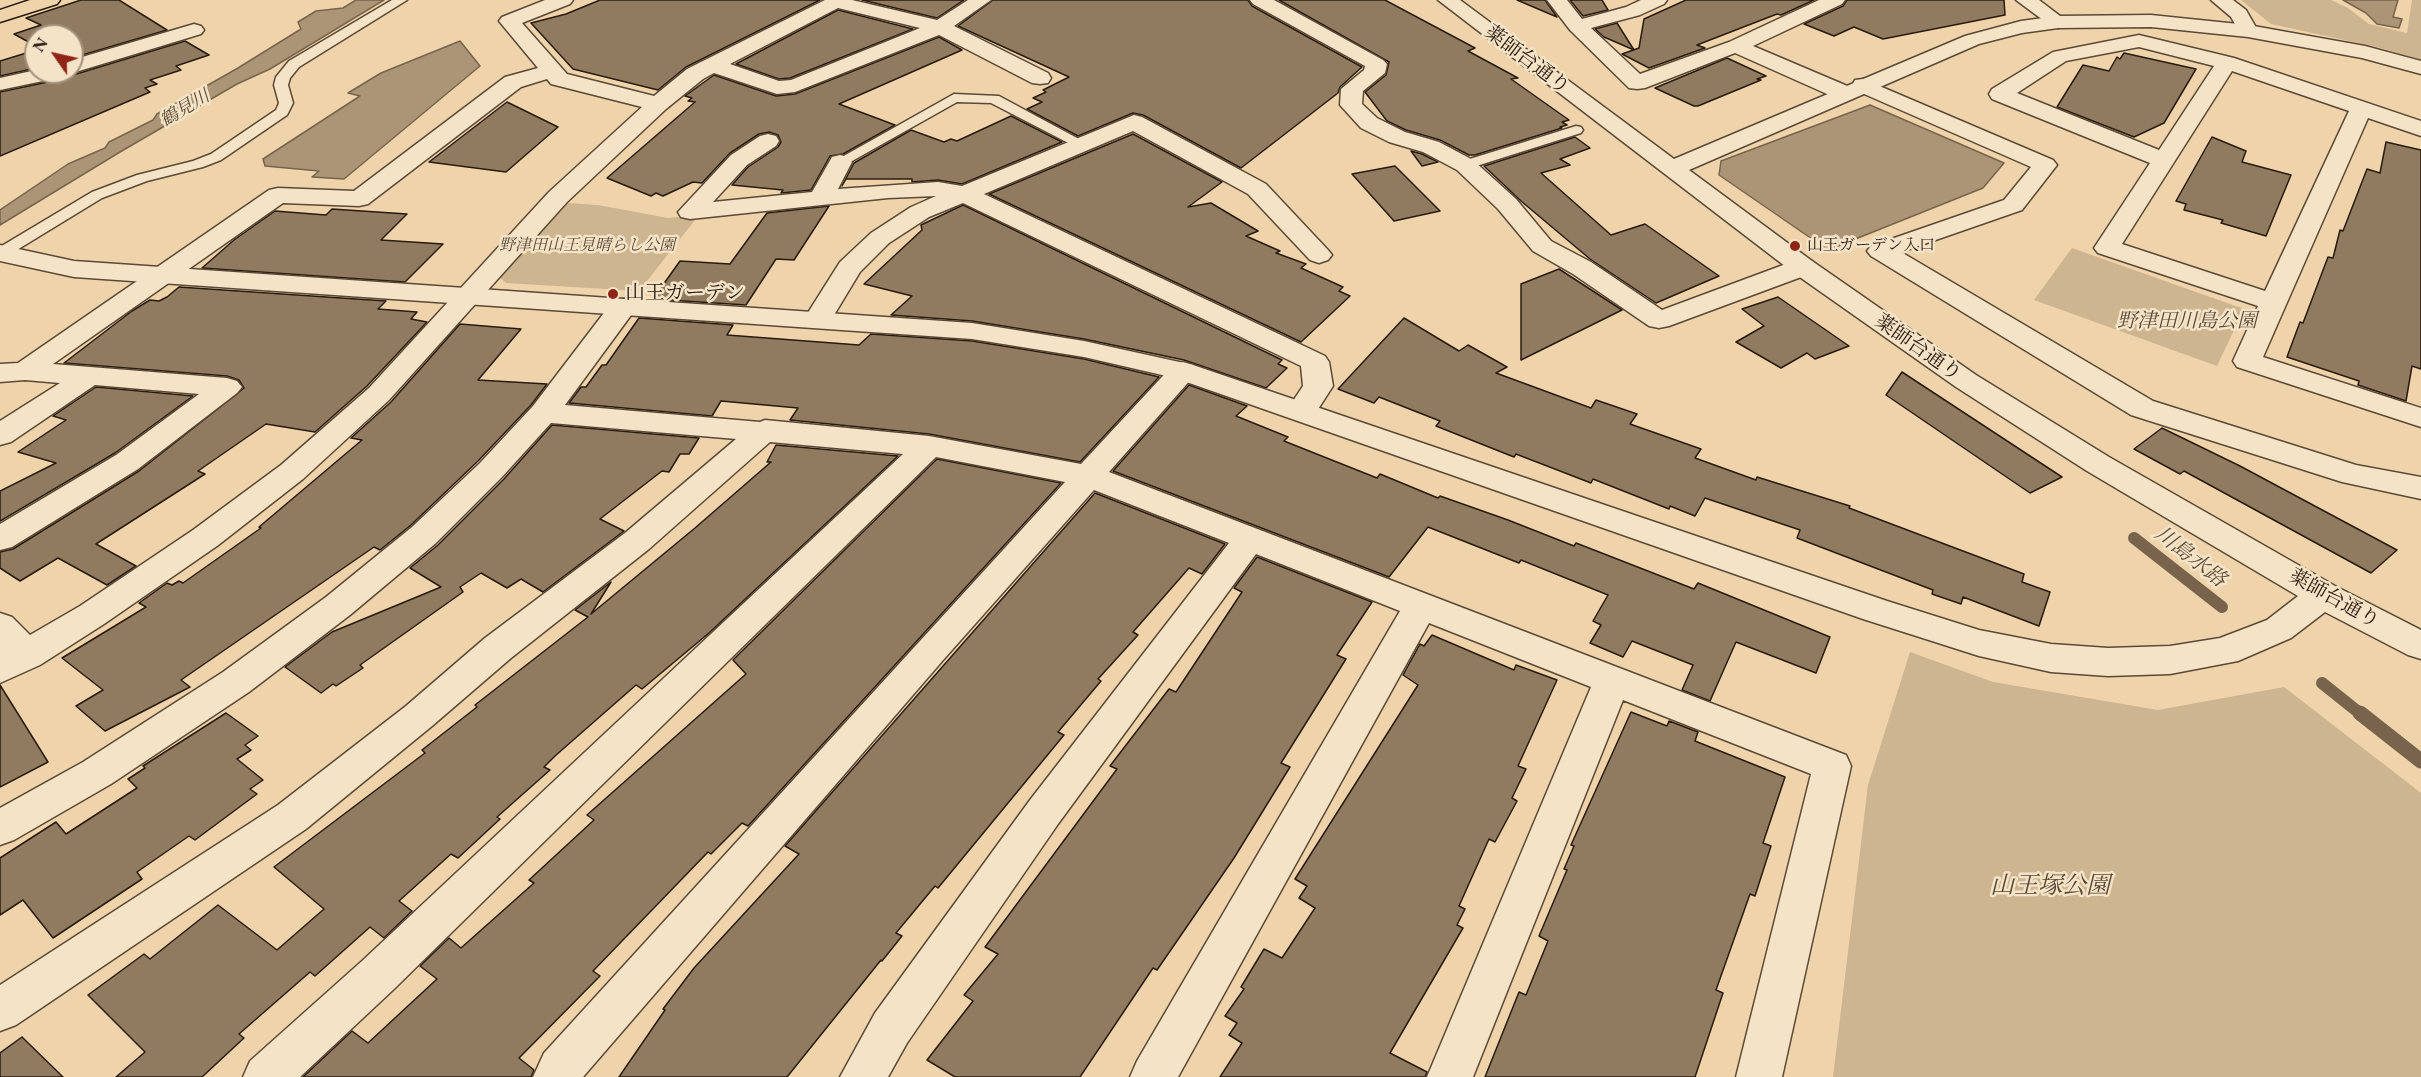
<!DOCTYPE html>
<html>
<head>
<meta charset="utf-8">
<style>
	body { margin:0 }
	#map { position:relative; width:2421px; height:1077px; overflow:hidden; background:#efd4ab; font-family:"EB Garamond",serif }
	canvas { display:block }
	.north { position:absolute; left:24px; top:24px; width:60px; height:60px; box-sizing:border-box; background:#f5e3c8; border:2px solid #a3937e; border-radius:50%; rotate:304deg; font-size:16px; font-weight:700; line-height:24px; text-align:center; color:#291b0f }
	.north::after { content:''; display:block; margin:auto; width:21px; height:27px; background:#8f2418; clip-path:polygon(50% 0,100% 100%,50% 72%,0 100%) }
</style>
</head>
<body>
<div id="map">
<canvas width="2421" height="1077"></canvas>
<div class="north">N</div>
</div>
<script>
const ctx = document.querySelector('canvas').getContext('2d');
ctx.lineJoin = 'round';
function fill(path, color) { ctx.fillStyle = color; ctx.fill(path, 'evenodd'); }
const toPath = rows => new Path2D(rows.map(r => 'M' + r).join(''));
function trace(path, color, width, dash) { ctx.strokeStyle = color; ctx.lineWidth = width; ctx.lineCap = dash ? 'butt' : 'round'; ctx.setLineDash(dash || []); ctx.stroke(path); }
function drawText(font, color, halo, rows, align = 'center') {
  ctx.font = font + ' "EB Garamond","Noto Serif JP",serif'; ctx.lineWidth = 5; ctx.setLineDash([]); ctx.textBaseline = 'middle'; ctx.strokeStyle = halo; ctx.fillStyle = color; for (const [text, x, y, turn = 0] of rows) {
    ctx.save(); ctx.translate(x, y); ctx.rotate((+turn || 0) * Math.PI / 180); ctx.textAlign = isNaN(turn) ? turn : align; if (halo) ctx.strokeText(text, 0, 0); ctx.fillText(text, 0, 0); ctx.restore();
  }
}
fill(toPath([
	[2241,0,2331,0,2348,8,2369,24,2407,33,2412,0,2421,0,2421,60,2381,48,2271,24],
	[568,203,598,205,668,218,699,215,639,291,506,283,499,277],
	[2072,248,2244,309,2217,366,2034,300],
	[1910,652,1993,682,2158,710,2284,687,2421,793,2421,1077,1833,1077,1868,785]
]), '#cdb590');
const water = toPath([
	[356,0,384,0,270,69,237,84,120,152,0,225,0,210,68,164,105,148,109,142,153,120,157,114,238,68,301,29,298,22,316,11,343,8,356,0],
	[2343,0,2398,0,2393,17,2402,19,2399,28,2377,24,2366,13,2343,0],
	[460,41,480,66,344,179,312,177,319,171,265,166,263,159,360,96,348,93,381,73,460,41],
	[1870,105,2004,163,1983,188,1828,250,1719,175,1721,161,1870,105]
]);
fill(water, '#ac9576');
trace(water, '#78644d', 1.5);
trace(toPath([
	[2134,538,2222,607],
	[2322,683,2362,715]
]), '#78644d', 12);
trace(toPath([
	[2360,713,2421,761]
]), '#78644d', 15);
const building = toPath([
	[81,0,119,0,167,30,72,58,72,36,36,36,36,46,14,34,41,25,26,18,81,0],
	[600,0,820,0,686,67,658,90,573,69,531,23,566,14,600,0],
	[862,0,964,0,937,18,862,0],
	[993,0,1248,0,1252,6,1362,67,1340,87,1338,93,1241,168,1143,115,1133,113,1078,136,1027,109,1042,102,1033,98,1046,92,1043,90,1069,77,958,26,993,0],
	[1279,0,1385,0,1475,48,1468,51,1518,78,1511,79,1569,120,1562,122,1567,125,1560,127,1562,128,1475,155,1469,155,1440,140,1406,130,1387,121,1365,92,1386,75,1389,62,1279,0],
	[1517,0,1545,0,1557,17,1517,0],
	[1570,0,1602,0,1608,10,1583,16,1570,0],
	[1686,0,1814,0,1781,15,1777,14,1697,45,1705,48,1649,68,1622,54,1639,48,1644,19,1686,0],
	[1847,0,2004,0,2005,15,1883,39,1854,27,1834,36,1804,24,1843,6,1847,0],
	[838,10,913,29,790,78,779,79,736,64,838,10],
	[1617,23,1634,50,1604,37,1595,29,1617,23],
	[939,37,962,50,839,104,895,125,843,154,830,156,811,190,781,193,783,190,732,185,748,167,778,147,781,142,778,135,769,132,759,134,730,153,702,183,693,182,663,196,656,193,651,196,607,178,695,102,688,101,692,98,685,96,714,75,776,96,795,94,939,37],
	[185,41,209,55,176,66,181,70,150,80,157,84,145,88,150,92,0,156,0,92,62,79,66,74,73,75,185,41],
	[36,50,36,68,0,76,0,61,36,50],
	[2124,53,2196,69,2164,123,2134,137,2057,107,2083,65,2109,71,2117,57,2120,59,2124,53],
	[1727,58,1766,76,1757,79,1761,80,1698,106,1694,106,1655,88,1727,58],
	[507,102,558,127,506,172,429,162,507,102],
	[1011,116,1062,142,962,184,938,180,912,182,912,179,846,179,842,186,854,163,911,130,944,142,951,139,957,141,1011,116],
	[1133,134,1222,182,1188,207,1211,203,1258,231,1246,236,1280,251,1276,253,1306,264,1301,268,1343,287,1339,291,1350,296,1301,342,989,194,1133,134],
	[1575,137,1590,148,1560,159,1570,165,1541,173,1611,235,1645,224,1719,276,1656,303,1590,259,1521,201,1484,166,1575,137],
	[2212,137,2246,151,2242,162,2291,175,2266,236,2221,223,2223,220,2184,210,2186,204,2176,201,2212,137],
	[2386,142,2421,150,2421,369,2412,366,2406,401,2358,385,2359,381,2287,357,2300,322,2303,323,2328,257,2333,258,2340,230,2343,231,2367,169,2380,173,2386,142],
	[1411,151,1422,154,1438,162,1422,166,1411,151],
	[1395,166,1440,211,1394,221,1352,174,1395,166],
	[963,205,1282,360,1278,364,1287,368,1266,388,1184,360,1084,339,972,321,891,315,912,296,864,284,922,230,921,225,963,205],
	[829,206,794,260,776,259,746,305,653,299,680,261,730,264,767,213,829,206],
	[332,209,407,214,381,240,443,244,405,282,202,268,234,240,275,211,326,215,332,209],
	[1559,269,1622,310,1521,360,1521,284,1559,269],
	[179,287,386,301,378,309,417,312,411,319,427,322,367,386,315,432,266,424,198,471,205,474,96,544,136,566,107,585,58,558,20,581,0,568,0,552,13,549,139,471,244,388,239,380,227,376,64,363,132,311,150,300,159,301,167,297,179,287],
	[1778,297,1849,346,1815,359,1807,353,1781,368,1736,342,1764,326,1742,309,1778,297],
	[639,318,733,325,727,335,859,345,871,334,972,341,1084,359,1159,377,1080,462,929,434,790,420,798,408,721,401,712,416,569,403,581,387,586,387,602,365,606,365,639,318],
	[1404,318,1459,351,1468,345,1507,367,1496,373,1591,408,1596,400,1637,414,1630,424,1701,449,1695,458,1756,480,1757,477,1850,506,1849,508,2024,574,2022,582,2050,592,2039,626,1963,597,1961,604,1932,594,1933,590,1797,538,1800,530,1705,498,1695,516,1670,506,1669,509,1593,479,1591,483,1516,454,1514,457,1436,426,1440,421,1379,397,1374,403,1338,389,1404,318],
	[460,324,521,329,478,380,547,384,531,405,478,461,411,525,380,550,374,547,181,680,190,687,105,731,76,706,103,690,62,658,146,607,139,603,167,583,172,585,179,581,183,583,261,528,259,527,362,440,351,438,391,402,460,324],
	[1902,372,2062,477,2030,493,1886,395,1902,372],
	[1189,385,1247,406,1236,416,1288,437,1284,441,1377,478,1380,474,1438,498,1440,496,1508,520,1574,546,1576,543,1694,589,1698,583,1830,637,1816,673,1736,642,1710,701,1682,690,1693,665,1632,641,1623,657,1590,643,1601,625,1593,621,1608,595,1521,560,1519,563,1428,527,1389,577,1113,471,1189,385],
	[96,387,193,396,115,453,0,521,0,491,56,463,18,452,66,420,53,416,96,387],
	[552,425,699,438,689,454,680,454,669,472,662,471,600,519,624,531,543,592,521,579,507,588,481,573,460,587,463,592,360,665,363,668,336,686,333,684,321,693,285,667,332,632,441,587,410,568,438,545,504,479,552,425],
	[2162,428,2240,466,2397,550,2371,573,2184,471,2180,474,2134,449,2162,428],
	[776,445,898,456,709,633,642,689,636,685,555,756,544,767,550,770,497,817,500,819,458,858,451,854,399,901,412,911,384,938,370,927,315,976,310,972,239,1034,244,1038,202,1077,116,1077,145,1052,88,995,144,954,150,959,218,905,277,950,324,909,274,867,425,753,422,750,477,707,475,705,588,617,575,610,611,582,591,614,695,528,771,462,767,462,776,445],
	[937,459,1061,483,748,826,742,823,711,854,708,852,593,971,600,976,519,1058,534,1070,531,1077,303,1077,352,1031,368,1043,437,979,420,966,449,938,461,948,534,883,529,880,594,820,587,815,746,674,733,660,937,459],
	[1095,493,1225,544,1202,574,1189,568,1133,632,1138,635,1098,679,1101,681,1058,732,1064,735,938,888,935,886,896,933,902,936,882,961,881,960,787,1077,619,1077,665,1010,663,1009,694,968,799,854,785,846,1095,493],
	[1257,557,1372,602,1337,655,1346,659,1281,763,1290,767,1234,858,1157,970,1153,968,1080,1077,955,1077,927,1060,973,1001,964,995,998,954,985,947,1117,769,1110,766,1169,689,1176,692,1242,592,1234,588,1257,557],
	[1432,635,1514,670,1516,665,1557,680,1518,766,1526,769,1512,798,1517,801,1495,842,1489,839,1459,906,1465,909,1457,925,1463,928,1390,1053,1427,1072,1425,1077,1220,1077,1242,1043,1229,1035,1237,1023,1225,1016,1244,989,1241,987,1264,949,1282,958,1315,908,1299,898,1307,886,1295,879,1418,685,1403,675,1420,644,1424,646,1432,635],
	[0,685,48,762,0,787,0,685],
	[1631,712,1667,726,1669,721,1698,732,1695,741,1785,777,1763,843,1771,846,1755,896,1750,894,1716,990,1723,993,1695,1077,1485,1077,1519,992,1526,995,1548,941,1539,936,1567,870,1564,869,1574,846,1571,845,1631,712],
	[226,713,258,736,245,745,251,750,237,759,263,780,250,789,257,794,195,840,189,836,137,872,142,879,53,938,23,900,0,915,0,858,56,822,66,834,137,788,128,779,145,768,143,766,226,713],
	[22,1037,63,1077,0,1077,0,1053,22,1037]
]);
fill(building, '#907b60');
trace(building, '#291b0f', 1.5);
const service = toPath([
	[392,0,407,0,299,67,290,78,288,85,293,103,287,115,221,160,203,167,147,181,102,198,7,256,0,258,0,247,92,192,137,175,193,161,211,154,276,110,279,103,274,85,276,77,289,61,392,0],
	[954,94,999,96,1090,145,1083,149,1078,148,991,103,957,102,845,165,835,165,833,162,954,94],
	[1576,126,1581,127,1583,130,1581,133,1470,168,1465,169,1458,165,1460,162,1576,126]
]);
const minor = toPath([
	[545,0,573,0,570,4,522,23,567,74,654,96,687,69,825,0,852,0,937,20,968,0,991,0,954,26,1048,73,1051,78,1048,83,1040,84,1032,83,939,35,795,92,777,94,714,73,703,79,666,109,567,202,389,400,303,479,217,546,104,624,40,665,0,683,0,613,12,617,30,635,80,606,193,530,281,465,369,388,549,192,642,107,551,84,547,79,521,87,368,204,359,206,283,203,53,364,227,378,237,381,242,387,237,393,138,469,12,547,0,550,0,524,116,455,199,394,95,385,11,442,0,445,0,421,60,383,25,380,0,382,0,364,18,363,269,190,278,188,354,191,505,77,538,68,499,21,502,17,545,0],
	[838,8,920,28,791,80,779,81,730,64,838,8],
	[1250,0,1274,0,1383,60,1387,64,1385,73,1363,91,1362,104,1377,118,1405,132,1439,142,1473,160,1516,199,1551,241,1591,262,1662,310,1794,261,1803,259,1812,261,1816,267,1812,273,1669,326,1659,328,1649,326,1573,274,1533,251,1498,209,1457,170,1423,152,1389,142,1361,128,1340,105,1341,89,1364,70,1365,66,1253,4,1250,0],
	[1547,0,1567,0,1582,19,1626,7,1641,0,1667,0,1664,4,1640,15,1591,28,1640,74,1729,42,1819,0,1845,0,1842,4,1753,46,1852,88,1855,93,1852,98,1844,100,1836,98,1735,53,1645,88,1637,89,1629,88,1570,30,1547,0],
	[2016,0,2039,0,2068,22,2065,26,2058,28,2051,26,2016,0],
	[2211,0,2233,0,2246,10,2258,31,2255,35,2241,35,2231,17,2211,0],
	[194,24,201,26,204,30,201,34,79,71,72,73,67,72,72,72,72,60,194,24],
	[2139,35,2234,58,2421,121,2421,136,2368,118,2263,357,2421,408,2421,427,2237,367,2233,361,2258,306,2098,253,2094,248,2150,163,1992,99,1989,94,1992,89,2053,52,2139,35],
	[2139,47,2214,66,2159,150,2017,93,2066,61,2139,47],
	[2232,71,2349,111,2265,291,2122,244,2232,71],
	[36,70,36,72,65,72,62,77,0,90,0,78,36,70],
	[1863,79,2053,160,2057,165,2022,210,1901,252,2153,401,2356,465,2421,477,2421,499,2342,482,2131,415,1871,256,1867,251,1871,246,2004,200,2031,167,1855,90,1852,85,1855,80,1863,79],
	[1134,115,1142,117,1266,184,1328,250,1332,255,1328,260,1319,263,1310,260,1248,194,1133,131,984,194,1325,356,1329,362,1333,386,1313,417,1302,419,1291,417,1287,410,1303,386,1301,366,963,203,929,217,889,243,860,272,828,325,818,327,808,325,804,319,840,262,871,233,911,207,936,196,888,198,690,219,681,217,678,212,731,155,760,136,768,134,776,136,779,141,776,146,747,165,713,202,812,192,832,157,840,155,848,157,852,162,838,189,938,182,962,186,1134,115],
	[623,299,633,301,637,307,565,405,760,422,765,420,929,436,1081,464,1173,365,1183,362,1193,365,1197,371,1193,377,1109,472,1846,755,1851,766,1782,1077,1736,1077,1811,774,1623,700,1473,1077,1427,1077,1591,687,1429,623,1178,1077,1130,1077,1137,1061,1400,611,1256,554,1058,824,907,1043,888,1077,840,1077,875,1013,1030,800,1229,543,1094,490,944,659,583,1077,533,1077,544,1053,1065,482,936,457,394,989,300,1077,243,1077,250,1061,362,961,903,454,770,442,649,549,511,658,432,726,306,829,16,1025,0,1031,0,985,278,805,406,706,485,638,625,533,736,439,551,423,502,477,436,543,350,615,249,692,111,784,14,840,0,845,0,808,83,762,223,672,326,597,412,527,480,463,533,406,613,301,623,299]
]);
const tertiary = toPath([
	[1438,0,1460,0,1674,159,1965,36,2021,21,2058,16,2151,15,2248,25,2365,46,2421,61,2421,74,2362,58,2248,37,2151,27,2058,28,2022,33,1979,44,1689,170,1812,261,1976,375,2109,457,2335,586,2421,630,2421,659,2408,655,2325,612,2291,638,2238,661,2170,674,2108,676,2051,672,1979,656,1863,619,1175,378,1084,357,972,339,74,277,0,261,0,245,74,261,972,323,1084,341,1193,365,1887,601,1979,630,2051,644,2108,648,2170,646,2220,638,2267,620,2298,596,2087,471,1956,387,1794,273,1438,0]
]);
const primary = toPath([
	[30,0,60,0,57,4,0,22,0,10,30,0]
]);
trace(service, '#5a4936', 3);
trace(minor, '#5a4936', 3);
trace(tertiary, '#5a4936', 3);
trace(primary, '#291b0f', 3);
fill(service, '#f5e3c8');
fill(minor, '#f5e3c8');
fill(tertiary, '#f5e3c8');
fill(primary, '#efd4ab');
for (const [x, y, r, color] of [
	[1795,246,6,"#8f2418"],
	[613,294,6,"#8f2418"]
]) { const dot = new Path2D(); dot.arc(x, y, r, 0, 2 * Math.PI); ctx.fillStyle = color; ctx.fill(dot); trace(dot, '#f5e3c8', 2); }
drawText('italic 16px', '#5a4936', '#f5e3c8', [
	["野津田山王見晴らし公園",587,246]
]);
drawText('16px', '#291b0f', '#f5e3c8', [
	["山王ガーデン入口",1807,246]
], 'left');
drawText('italic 18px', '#5d4c38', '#f5e3c8', [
	["鶴見川",185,109,-31]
]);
drawText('20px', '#291b0f', '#f5e3c8', [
	["薬師台通り",1527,60,37],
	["薬師台通り",1918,348,35],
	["薬師台通り",2334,599,29]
]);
drawText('20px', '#291b0f', '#f5e3c8', [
	["山王ガーデン",625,294]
], 'left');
drawText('italic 20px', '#5a4936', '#f5e3c8', [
	["野津田川島公園",2187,322]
]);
drawText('italic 21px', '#5d4c38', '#f5e3c8', [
	["川島水路",2190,557,38]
]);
drawText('italic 24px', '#5a4936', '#f5e3c8', [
	["山王塚公園",2050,886]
]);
</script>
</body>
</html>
